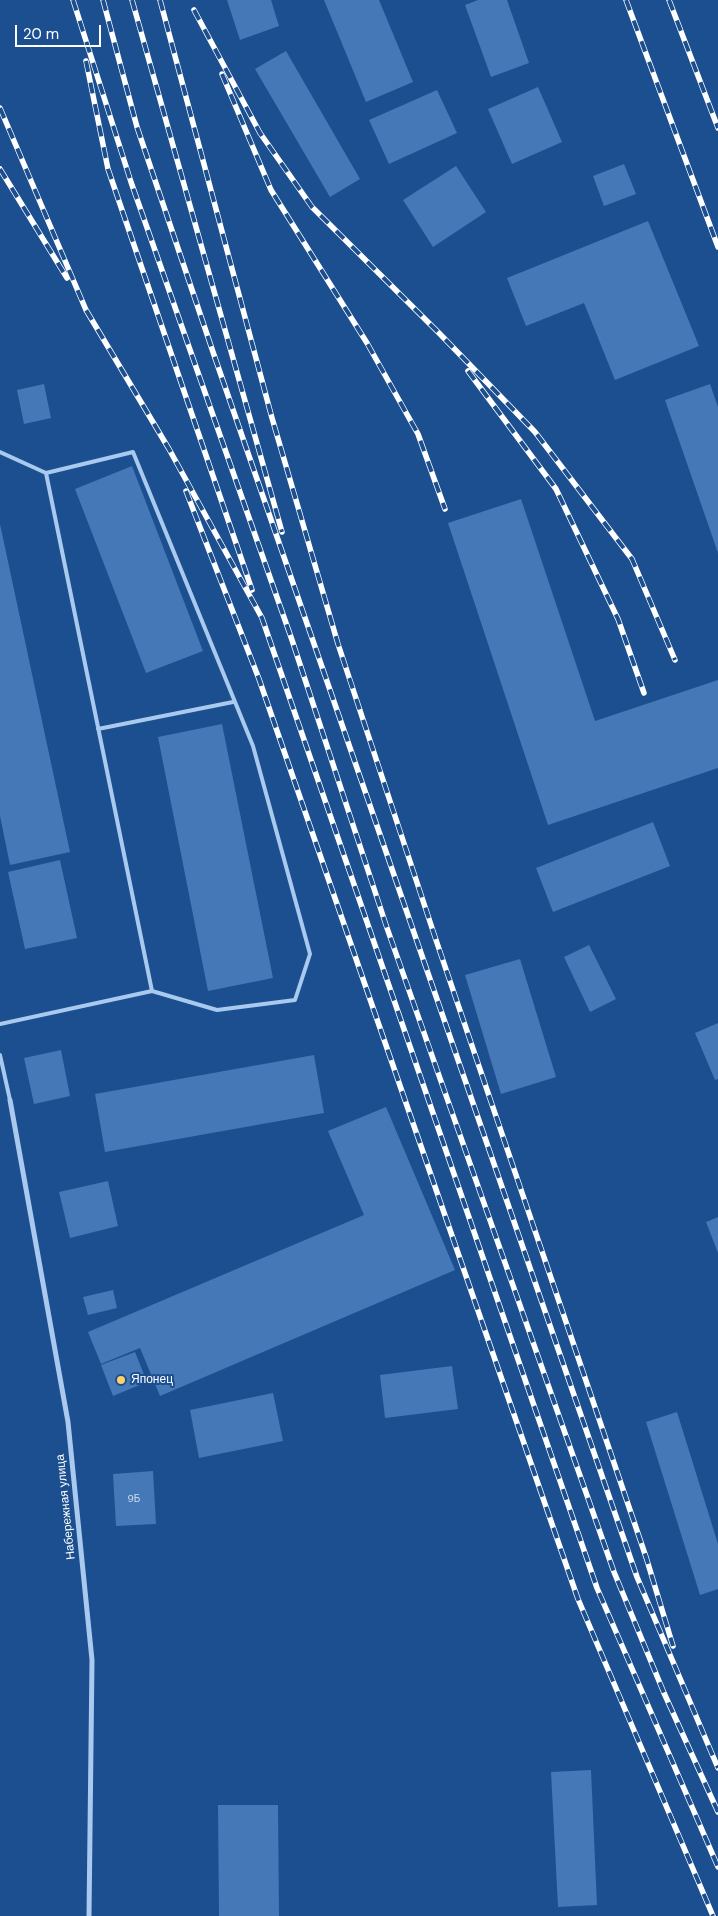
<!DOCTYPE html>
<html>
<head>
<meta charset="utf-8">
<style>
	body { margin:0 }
	#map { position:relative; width:718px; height:1916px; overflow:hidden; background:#1b4f8f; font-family:"DM Sans",sans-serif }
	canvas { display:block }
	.scale { position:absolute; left:15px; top:25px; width:86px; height:22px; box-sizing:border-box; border:2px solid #fff; border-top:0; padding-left:6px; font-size:15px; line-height:18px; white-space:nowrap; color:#fff; -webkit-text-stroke:4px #1b4f8f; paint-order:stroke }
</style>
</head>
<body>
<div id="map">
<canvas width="718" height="1916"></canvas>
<div class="scale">20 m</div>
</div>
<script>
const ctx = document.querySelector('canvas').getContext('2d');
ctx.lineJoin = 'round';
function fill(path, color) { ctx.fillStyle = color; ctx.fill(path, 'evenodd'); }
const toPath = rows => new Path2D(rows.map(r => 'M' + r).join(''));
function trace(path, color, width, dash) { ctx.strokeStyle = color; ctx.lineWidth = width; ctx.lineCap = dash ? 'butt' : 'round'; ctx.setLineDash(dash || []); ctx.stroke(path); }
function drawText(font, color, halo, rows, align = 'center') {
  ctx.font = font + ' "DM Sans",sans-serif'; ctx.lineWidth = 4; ctx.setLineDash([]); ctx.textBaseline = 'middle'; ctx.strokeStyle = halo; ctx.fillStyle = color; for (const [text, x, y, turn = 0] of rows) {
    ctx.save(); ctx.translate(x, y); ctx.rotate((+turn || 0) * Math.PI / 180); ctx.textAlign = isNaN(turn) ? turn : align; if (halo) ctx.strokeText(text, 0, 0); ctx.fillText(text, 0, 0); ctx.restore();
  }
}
fill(toPath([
	[227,0,271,0,279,26,240,40],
	[324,0,379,0,413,82,366,102],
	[478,0,507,0,529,63,491,77,465,5],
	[286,51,360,179,330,197,255,69],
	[538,87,562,142,512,164,488,109],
	[437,90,457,133,389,164,369,120],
	[624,164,636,194,604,206,593,176],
	[456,166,486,212,433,247,403,200],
	[648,221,699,346,615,380,584,303,526,326,507,278],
	[44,384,51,418,24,424,17,390],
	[710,384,718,407,718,553,665,400],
	[132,466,203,651,146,673,75,489],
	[521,499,595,721,718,680,718,768,548,825,448,523],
	[0,524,70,852,10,865,0,816],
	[222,724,273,978,208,991,158,737],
	[653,822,670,866,553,912,536,868],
	[60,860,77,938,25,949,8,872],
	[589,945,616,999,590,1012,564,957],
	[520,959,556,1077,501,1094,465,975],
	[718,1023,718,1079,715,1080,695,1033],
	[61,1050,70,1096,34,1104,24,1058],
	[314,1055,324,1113,105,1152,95,1094],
	[386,1107,455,1270,160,1396,140,1348,101,1364,88,1332,364,1215,328,1131],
	[108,1181,118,1226,70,1238,59,1192],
	[718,1217,718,1253,706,1222],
	[113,1290,117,1308,88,1315,83,1297],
	[135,1352,147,1382,113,1396,101,1365],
	[452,1366,458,1409,385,1418,380,1375],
	[273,1393,283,1441,199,1458,190,1410],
	[677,1412,718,1544,718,1589,700,1595,646,1422],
	[153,1471,156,1524,116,1526,113,1474],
	[591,1770,597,1905,558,1907,551,1772],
	[218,1805,278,1805,279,1916,219,1916]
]), '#4478b7');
trace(toPath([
	[0,452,46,473,133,452,253,746,310,954,295,1000,217,1010,152,991,0,1024],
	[46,473,152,991],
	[98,729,233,702],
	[0,1055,10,1100]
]), '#a9c9ee', 4);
trace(toPath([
	[10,1100,68,1422,92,1660,89,1916]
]), '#a9c9ee', 5);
const rail = toPath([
	[73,0,131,182,292,640,387,928,614,1572,664,1693,718,1812],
	[103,0,137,127,213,352,637,1577,718,1768],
	[132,0,282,532],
	[160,0,272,418,338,644,436,940,646,1557,673,1646],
	[626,0,718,247],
	[669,0,718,128],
	[194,10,260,133,312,207,439,333,535,432,632,559,675,660],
	[86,61,108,169,252,590],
	[222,74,271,190,367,343,418,434,445,509],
	[0,108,86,310,169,449,262,618,597,1588,718,1867],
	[0,169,67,278],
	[468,371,556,489,618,619,644,693],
	[186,491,259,679,578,1599,713,1916]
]);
trace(rail, '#fff', 5.5);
trace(rail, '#1b4f8f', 4, [11]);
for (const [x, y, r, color] of [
	[121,1380,5,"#ffd166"]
]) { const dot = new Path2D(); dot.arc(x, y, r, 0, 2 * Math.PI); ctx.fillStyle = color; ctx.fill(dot); trace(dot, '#1b4f8f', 2); }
drawText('10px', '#d0dded', null, [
	["9Б",134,1499]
]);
drawText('12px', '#fff', '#1b4f8f', [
	["Японец",131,1380]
], 'left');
drawText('12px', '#fff', '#1b4f8f', [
	["Набережная улица",66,1507,-96]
]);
</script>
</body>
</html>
